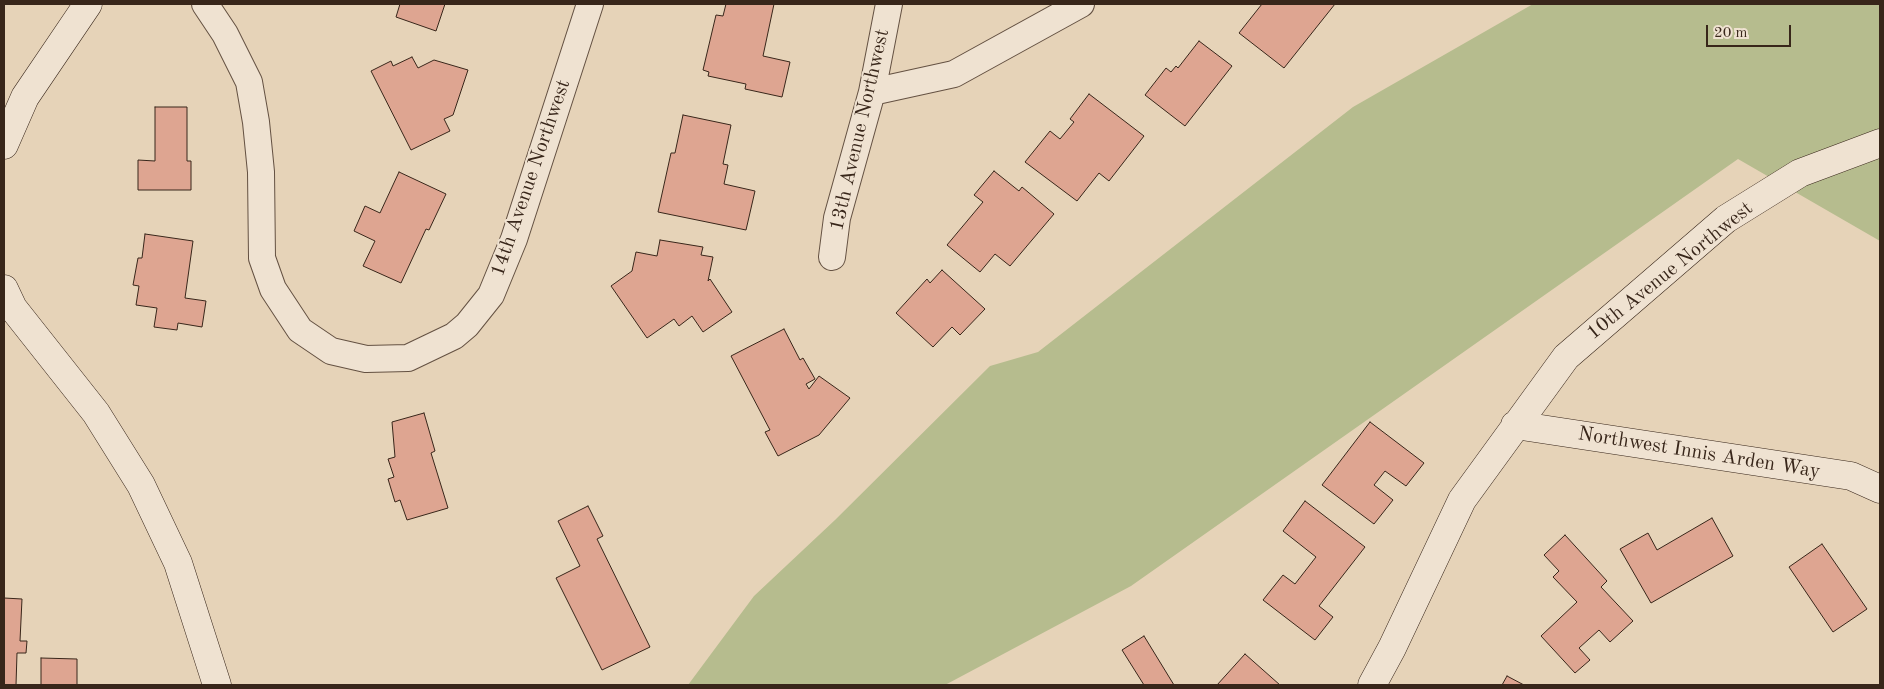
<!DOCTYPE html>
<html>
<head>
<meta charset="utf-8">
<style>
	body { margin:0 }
	#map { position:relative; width:1884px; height:689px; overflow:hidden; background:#e6d3b8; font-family:"Old Standard TT",serif }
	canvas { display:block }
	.frame { position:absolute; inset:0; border:5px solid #38261a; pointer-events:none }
	.scale { position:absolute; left:1706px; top:25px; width:85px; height:22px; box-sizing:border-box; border:2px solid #38261a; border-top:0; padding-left:6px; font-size:15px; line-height:18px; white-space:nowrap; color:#38261a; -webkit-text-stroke:4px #efe2d1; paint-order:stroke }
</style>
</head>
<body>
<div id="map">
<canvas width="1884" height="689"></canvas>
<div class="frame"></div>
<div class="scale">20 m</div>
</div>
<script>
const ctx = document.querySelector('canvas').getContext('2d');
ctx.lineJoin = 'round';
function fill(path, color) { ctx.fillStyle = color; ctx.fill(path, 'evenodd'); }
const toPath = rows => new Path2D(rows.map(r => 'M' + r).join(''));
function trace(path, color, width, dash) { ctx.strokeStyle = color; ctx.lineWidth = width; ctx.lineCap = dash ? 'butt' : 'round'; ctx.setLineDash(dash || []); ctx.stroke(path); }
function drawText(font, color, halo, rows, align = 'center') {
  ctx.font = font + ' "Old Standard TT",serif'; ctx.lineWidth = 4; ctx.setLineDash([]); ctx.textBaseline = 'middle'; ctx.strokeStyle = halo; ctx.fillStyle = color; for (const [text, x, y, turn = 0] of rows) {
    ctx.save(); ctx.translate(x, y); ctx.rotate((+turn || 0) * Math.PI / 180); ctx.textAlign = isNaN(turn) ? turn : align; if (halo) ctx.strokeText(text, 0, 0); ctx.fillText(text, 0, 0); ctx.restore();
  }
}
fill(toPath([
	[1533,4,1880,4,1880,241,1738,159,1131,586,945,685,688,685,754,596,835,520,990,366,1038,352,1353,107]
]), '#b6bc8e');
const building = toPath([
	[400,4,445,4,436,31,396,17,400,4],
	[726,4,774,4,763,56,790,62,782,97,745,89,746,84,708,76,709,72,703,70,716,15,723,16,726,4],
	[1262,4,1335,4,1284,68,1239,33,1262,4],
	[1199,41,1232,66,1185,126,1145,95,1166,68,1171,72,1176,66,1178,68,1199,41],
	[412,57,418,68,434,60,468,70,453,115,444,119,450,131,411,150,371,71,391,61,393,66,412,57],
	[1089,94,1144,136,1109,181,1099,173,1077,201,1025,162,1050,131,1060,139,1074,122,1070,119,1089,94],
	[155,107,187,107,187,161,191,161,191,190,138,190,138,160,155,161,155,107],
	[683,115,731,125,723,164,728,165,724,184,755,191,746,230,658,212,671,153,675,153,683,115],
	[994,171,1019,191,1022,187,1054,214,1010,266,995,254,980,272,947,245,983,202,974,195,994,171],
	[399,172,446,194,429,230,426,229,401,283,363,266,375,241,354,231,365,206,380,213,399,172],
	[145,234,193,241,185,298,206,301,202,327,178,323,177,330,154,327,157,308,136,305,139,286,133,285,138,258,142,258,145,234],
	[660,240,703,247,701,255,713,257,708,281,710,279,732,312,703,332,692,316,679,326,674,319,647,338,611,286,632,271,636,252,657,256,660,240],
	[942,270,985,309,960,335,952,327,933,347,896,313,927,279,930,283,942,270],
	[784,329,800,360,803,358,815,379,806,384,809,389,819,376,850,398,819,435,778,456,765,432,770,430,731,356,784,329],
	[424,413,435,451,431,453,448,508,407,520,400,500,395,502,388,479,394,477,388,459,395,457,392,422,424,413],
	[1370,422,1424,463,1406,486,1385,471,1374,485,1393,500,1374,524,1322,485,1370,422],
	[1305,501,1365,547,1319,606,1333,617,1315,640,1263,600,1283,575,1295,584,1316,557,1283,531,1305,501],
	[588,506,603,536,597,539,650,647,602,670,556,578,580,566,558,521,588,506],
	[1712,518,1733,556,1651,603,1620,549,1648,533,1657,550,1712,518],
	[1565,535,1607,581,1601,587,1633,621,1610,642,1599,630,1579,648,1590,660,1575,673,1541,636,1577,602,1553,577,1559,571,1544,555,1565,535],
	[1822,544,1867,609,1833,632,1789,567,1822,544],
	[4,598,22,599,20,641,27,641,26,653,17,653,16,685,4,685,4,598],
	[1144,636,1174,685,1144,685,1122,650,1144,636],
	[1245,654,1280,685,1217,685,1245,654],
	[41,658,77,659,77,685,41,685,41,658],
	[1507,676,1524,685,1502,685,1507,676]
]);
fill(building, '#dea591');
trace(building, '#38261a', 1);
const street = toPath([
	[205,4,225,34,249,82,256,122,261,172,262,258,273,289,300,330,331,351,366,359,408,358,454,336,467,325,491,295,514,239,590,4],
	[872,92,954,74,1081,4],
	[832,257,837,218,872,92,889,4]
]);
const secondary = toPath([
	[4,145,25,97,88,4],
	[4,289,13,308,96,413,141,485,178,563,217,685],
	[1515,425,1851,476,1880,489],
	[1372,685,1392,648,1462,500,1566,357,1726,219,1800,173,1880,143]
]);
trace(street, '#645142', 28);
trace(secondary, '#38261a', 29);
trace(street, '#efe2d1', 26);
trace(secondary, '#efe2d1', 28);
drawText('20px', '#38261a', '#efe2d1', [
	["13th Avenue Northwest",860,130,-77],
	["14th Avenue Northwest",531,178,-71],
	["10th Avenue Northwest",1670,271,-39],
	["Northwest Innis Arden Way",1699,453,9]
]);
</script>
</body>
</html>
